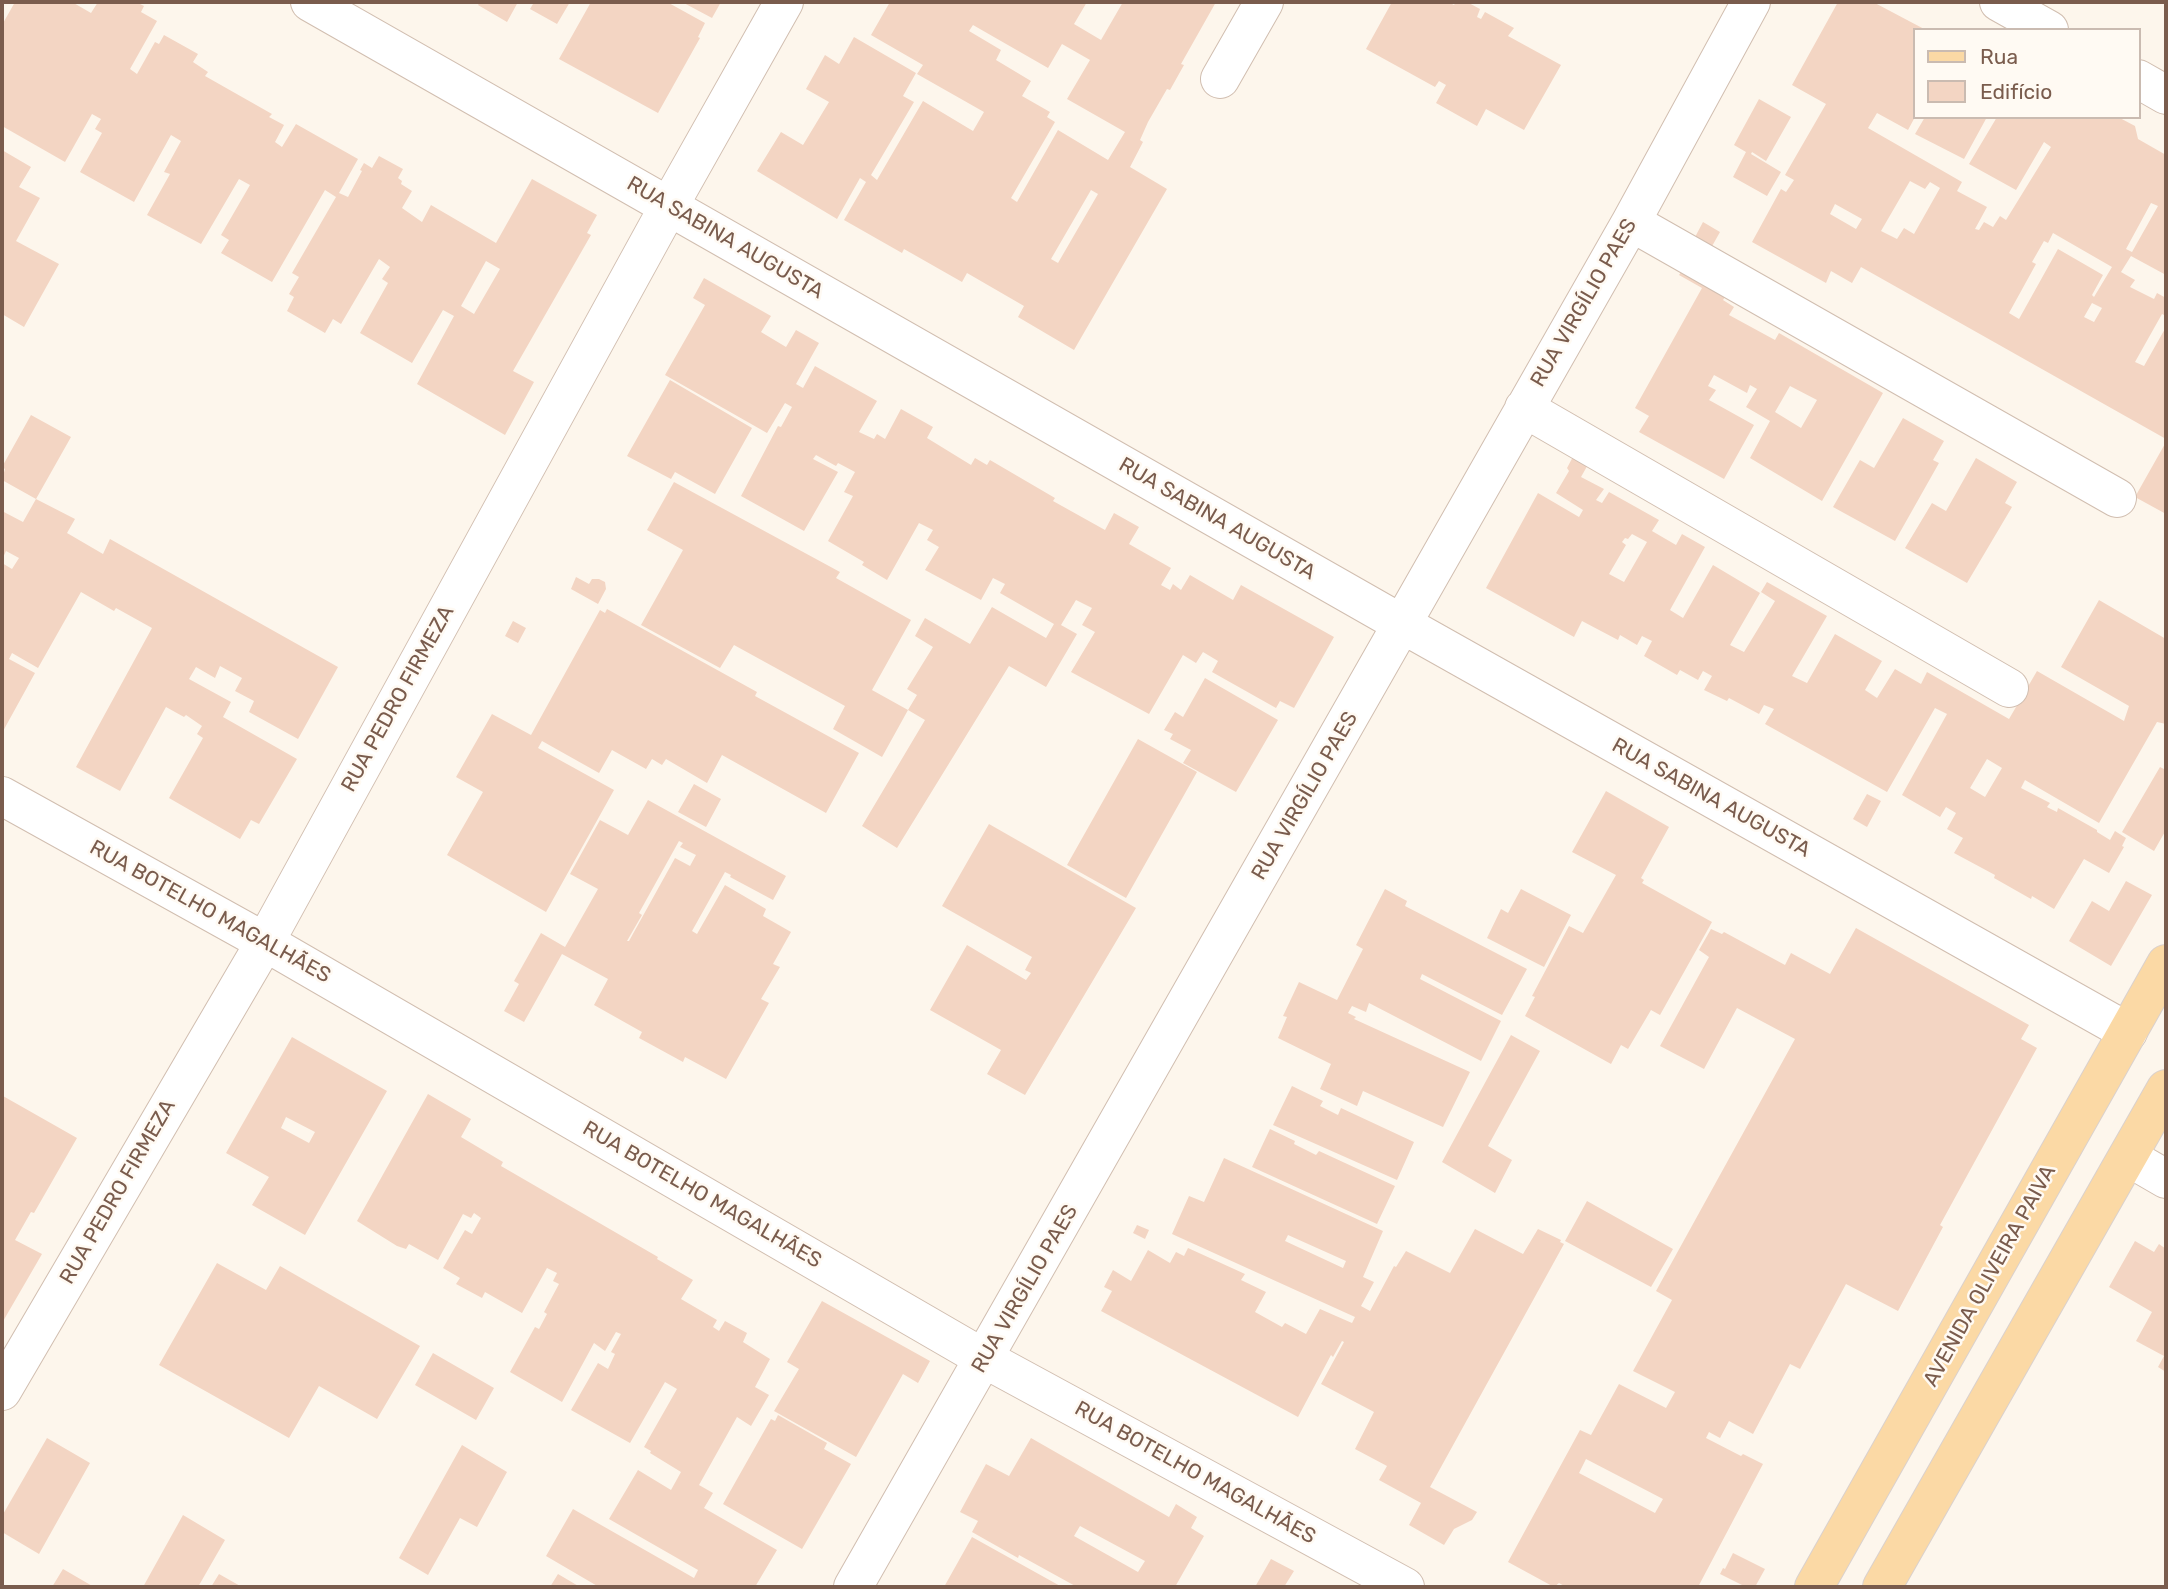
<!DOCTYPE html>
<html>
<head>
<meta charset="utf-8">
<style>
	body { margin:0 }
	#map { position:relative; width:2168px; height:1589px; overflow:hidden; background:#fdf6ec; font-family:Rubik,sans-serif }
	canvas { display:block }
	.frame { position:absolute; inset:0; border:4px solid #7a5c4d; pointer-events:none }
	.legend { position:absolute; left:1913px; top:28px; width:228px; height:91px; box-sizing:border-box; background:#fffaf3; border:2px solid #cabbb1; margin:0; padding:9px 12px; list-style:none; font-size:21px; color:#7a5c4d }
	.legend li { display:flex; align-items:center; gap:14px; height:35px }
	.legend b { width:35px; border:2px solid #cabbb1 }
</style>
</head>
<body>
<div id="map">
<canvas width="2168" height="1589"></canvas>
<div class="frame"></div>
<ul class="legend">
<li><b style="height:9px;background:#fbd9a5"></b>Rua</li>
<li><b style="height:19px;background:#f3d5c3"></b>Edifício</li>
</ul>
</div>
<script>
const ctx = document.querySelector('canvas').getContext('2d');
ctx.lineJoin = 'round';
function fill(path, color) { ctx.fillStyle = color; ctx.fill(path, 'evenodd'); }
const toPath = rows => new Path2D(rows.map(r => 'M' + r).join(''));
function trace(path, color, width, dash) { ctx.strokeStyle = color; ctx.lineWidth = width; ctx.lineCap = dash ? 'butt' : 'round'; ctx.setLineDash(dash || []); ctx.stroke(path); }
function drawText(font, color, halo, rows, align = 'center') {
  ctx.font = font + ' Rubik,sans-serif'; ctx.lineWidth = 5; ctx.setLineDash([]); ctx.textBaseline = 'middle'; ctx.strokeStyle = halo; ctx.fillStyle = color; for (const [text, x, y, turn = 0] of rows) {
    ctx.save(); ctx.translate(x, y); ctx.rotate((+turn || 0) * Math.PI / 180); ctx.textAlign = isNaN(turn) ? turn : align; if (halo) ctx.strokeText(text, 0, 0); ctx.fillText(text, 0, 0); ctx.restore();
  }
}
fill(toPath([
	[15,2,72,2,91,13,98,2,136,2,144,6,141,12,157,21,130,69,137,74,155,42,159,44,164,35,198,54,193,62,208,72,205,76,272,114,269,117,284,125,275,142,282,147,296,124,358,159,339,193,348,197,362,171,360,170,364,163,372,168,379,156,403,169,398,178,402,181,401,184,412,191,402,208,422,222,431,205,496,243,532,179,597,215,587,233,591,235,513,371,534,382,505,435,417,384,454,316,443,310,412,363,360,333,388,283,382,279,390,267,379,259,341,324,333,319,325,333,287,311,294,297,289,294,299,277,292,273,336,197,325,190,272,282,221,253,229,240,221,235,250,185,239,179,201,244,147,215,170,174,164,172,181,141,171,135,134,202,80,172,102,133,95,129,101,119,92,114,65,162,2,126,2,25],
	[486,261,500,269,474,314,461,306],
	[480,2,518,2,507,22,478,5],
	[529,2,570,2,557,24,530,9,533,4],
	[591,2,667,2,705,23,698,37,700,38,658,113,559,59],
	[682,2,721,2,712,18],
	[890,2,1087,2,1074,24,1101,40,1123,2,1138,2,1142,4,1144,2,1216,2,1181,64,1184,65,1170,90,1167,89,1148,122,1140,140,1143,142,1130,167,1167,189,1074,350,1018,317,1024,306,967,273,962,282,904,249,902,253,844,220,866,182,860,178,837,219,757,171,781,132,803,145,829,102,806,89,825,55,839,64,854,37,916,73,903,96,914,102,871,175,877,180,923,101,973,131,984,112,917,74,923,65,871,35],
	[973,25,1048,68,1062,44,1090,60,1067,99,1125,132,1108,160,1058,130,1017,202,1011,198,1055,122,1047,117,1050,112,1022,96,1031,81,996,60,1001,50,969,31],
	[1091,190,1098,194,1058,263,1051,259],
	[1392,2,1448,2,1454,5,1456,2,1467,2,1480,9,1477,17,1481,19,1485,12,1514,28,1508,36,1561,65,1524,130,1486,109,1477,126,1436,103,1446,85,1439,81,1435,87,1366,49],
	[1838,2,1873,2,1926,30,1914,30,1915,117,1908,130,1877,113,1868,128,1962,182,1957,191,1987,207,1975,229,1979,230,1984,222,1993,227,2000,216,2006,220,2051,147,2044,142,2016,190,1969,164,1997,117,2118,117,2135,126,2138,139,2166,155,2166,275,2131,256,2121,272,2135,280,2130,287,2154,299,2157,293,2166,298,2166,316,2162,314,2135,362,2144,366,2166,327,2166,439,1861,267,1852,283,1831,271,1826,283,1752,242,1781,189,1786,192,1794,180,1785,175,1826,104,1792,85],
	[1910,181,1925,189,1930,182,1940,188,1914,234,1904,228,1897,239,1881,231],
	[2151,203,2158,206,2132,252,2126,249],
	[1835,204,1862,219,1856,229,1830,214],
	[2053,233,2112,267,2094,297,2092,295,2103,275,2058,249,2019,319,2009,313,2036,264,2032,262,2044,241,2048,243],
	[2092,303,2102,308,2094,322,2084,317],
	[1759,99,1791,117,1766,161,1752,152,1751,154,1781,172,1767,196,1733,177,1746,152,1734,145],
	[1925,117,1987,117,1964,159,1915,134],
	[2,150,31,167,19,187,40,198,16,241,59,264,24,327,2,314],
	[1703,222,1720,232,1711,248,1694,239],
	[1685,266,1729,291,1723,300,1734,307,1729,315,1775,340,1779,333,1883,393,1822,501,1750,458,1770,421,1746,407,1757,389,1750,385,1747,393,1714,375,1708,386,1716,390,1709,400,1754,425,1724,479,1639,432,1649,416,1635,408,1702,288,1679,275],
	[1790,386,1817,400,1801,428,1775,412],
	[704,278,771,316,761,332,786,347,796,330,819,343,796,384,803,388,815,366,877,401,859,432,874,439,877,434,885,439,901,409,933,427,927,438,971,465,975,458,987,465,990,460,1055,498,1053,501,1105,530,1114,513,1139,527,1129,544,1171,568,1161,585,1170,590,1173,584,1181,590,1190,575,1233,600,1241,585,1334,637,1294,708,1280,701,1276,708,1212,672,1218,661,1203,652,1196,663,1183,655,1149,714,1071,672,1095,632,1082,625,1092,608,1076,600,1061,625,1077,634,1046,687,1009,666,897,848,862,826,925,720,908,710,917,695,907,689,933,647,915,636,925,618,970,644,992,607,1046,638,1054,624,1000,593,1005,584,993,578,981,600,925,570,939,547,927,540,933,530,919,523,887,580,862,565,864,562,828,541,853,496,844,492,855,472,838,463,836,466,816,455,813,459,838,472,804,531,741,496,778,426,781,427,792,407,785,403,767,433,665,375,705,305,693,298],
	[670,380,752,428,715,494,675,472,671,479,627,456],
	[31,415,71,437,36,499,2,480,5,469,2,467],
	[1903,418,1944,441,1933,460,1939,463,1895,541,1833,507,1860,460,1874,468],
	[2166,442,2166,514,2135,497],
	[1575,453,1590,461,1581,477,1604,489,1596,500,1602,503,1609,492,1659,520,1652,531,1676,545,1682,534,1705,547,1670,610,1683,618,1713,565,1760,593,1730,645,1744,652,1775,601,1761,592,1767,582,1827,616,1792,676,1807,683,1835,634,1882,661,1865,690,1877,698,1895,669,1921,684,1927,672,2009,719,2037,671,2124,721,2129,706,2061,667,2099,600,2166,639,2166,724,2157,722,2099,823,2025,780,2021,788,2050,803,2047,807,2057,812,2058,808,2097,830,2097,832,2110,840,2115,831,2126,838,2122,846,2124,847,2109,873,2084,859,2054,909,2032,896,2031,899,1994,878,1995,875,1954,853,1963,838,1947,829,1956,813,1946,807,1940,817,1902,795,1947,714,1935,708,1887,792,1765,724,1774,709,1764,705,1759,714,1729,698,1727,701,1704,690,1712,676,1703,671,1698,680,1680,670,1677,675,1644,656,1652,641,1642,636,1637,645,1620,635,1618,640,1582,621,1574,637,1486,588,1538,493,1579,517,1583,510,1556,493,1569,471,1567,468],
	[1632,534,1647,542,1624,582,1609,574,1626,545,1622,542,1625,538,1628,539],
	[1987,759,2002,768,1985,797,1970,788],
	[1976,458,2017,482,2005,503,2012,507,1967,583,1905,548,1932,503,1946,511],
	[674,482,840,572,836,578,911,620,872,690,908,710,882,757,833,729,845,706,734,645,720,668,641,625,683,550,647,530],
	[36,499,75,519,67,533,103,554,110,539,338,667,298,739,249,712,254,701,235,691,242,678,220,666,215,678,196,667,189,679,231,702,223,717,297,759,259,824,251,820,240,839,169,798,203,738,197,734,202,726,186,715,184,717,166,707,120,791,76,767,152,628,116,608,114,611,81,592,38,668,12,653,9,659,35,673,2,733,2,563,12,569,19,558,6,551,2,560,2,511,23,522],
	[576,577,589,584,592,579,599,579,605,582,606,589,598,604,571,589],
	[607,609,757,692,755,696,859,753,826,813,722,755,707,783,666,759,662,765,652,759,646,769,612,750,599,773,542,741,538,748,614,790,546,912,447,855,483,792,456,777,492,714,531,735,600,610,605,613],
	[513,621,526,628,518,643,505,636],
	[1205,678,1278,720,1236,792,1183,763,1191,750,1170,739,1173,734,1164,730,1175,712,1183,717],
	[1138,739,1197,772,1126,898,1067,865],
	[2160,767,2166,770,2166,830,2154,851,2122,832],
	[694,784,721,799,706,827,678,812],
	[1606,791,1669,827,1641,878,1644,880,1642,883,1712,922,1660,1015,1651,1010,1628,1049,1621,1045,1611,1064,1525,1016,1535,997,1532,996,1569,926,1583,933,1616,875,1572,852],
	[1867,794,1881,801,1867,827,1853,819],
	[648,800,786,876,773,900,730,877,731,875,725,872,692,931,697,934,725,885,766,909,763,916,791,932,773,964,780,967,761,999,769,1003,726,1079,685,1057,683,1062,639,1038,642,1032,594,1005,608,979,562,954,524,1022,504,1011,519,984,514,981,541,933,565,947,598,889,570,874,600,820,628,835],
	[679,841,683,843,680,847,696,855,690,866,675,858,629,941,627,941,642,915,639,913],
	[989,824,1136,908,1025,1095,987,1074,1001,1050,930,1010,967,945,1026,980,1031,973,1025,970,1032,957,942,906],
	[2126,881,2152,895,2111,966,2069,941,2092,901,2109,911],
	[1385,889,1407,901,1405,906,1527,969,1502,1015,1422,974,1420,979,1501,1021,1481,1061,1369,1003,1366,1012,1352,1006,1348,1013,1356,1017,1354,1019,1470,1072,1443,1127,1363,1091,1357,1106,1320,1089,1331,1064,1278,1038,1287,1017,1283,1016,1299,982,1337,1000,1363,949,1356,945],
	[1521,889,1571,915,1544,967,1487,938,1501,909,1508,913],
	[1856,928,2029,1025,2021,1039,2037,1048,1940,1225,1943,1227,1898,1311,1846,1284,1800,1369,1790,1364,1753,1434,1729,1421,1720,1438,1709,1432,1706,1438,1741,1456,1743,1454,1763,1464,1698,1587,1566,1587,1559,1583,1554,1587,1508,1562,1580,1430,1591,1435,1619,1384,1666,1408,1675,1392,1633,1371,1672,1300,1656,1291,1795,1039,1737,1008,1704,1069,1660,1046,1709,957,1699,950,1711,929,1722,934,1724,932,1785,965,1791,953,1830,974],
	[1586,1459,1663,1499,1655,1513,1579,1473],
	[1511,1035,1540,1051,1488,1146,1512,1160,1495,1193,1442,1162],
	[292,1037,387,1091,305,1235,252,1205,269,1177,226,1153],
	[286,1117,315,1132,309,1143,281,1128],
	[1292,1086,1323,1101,1320,1106,1338,1115,1341,1108,1414,1142,1397,1180,1273,1125],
	[428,1094,471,1119,461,1137,503,1162,501,1166,658,1257,657,1259,693,1280,681,1299,717,1320,713,1327,719,1331,725,1321,747,1333,743,1342,770,1359,755,1387,769,1395,751,1426,737,1417,699,1485,713,1493,704,1508,777,1550,755,1587,599,1587,546,1556,573,1509,694,1578,698,1570,609,1519,638,1470,671,1490,681,1472,650,1453,651,1451,644,1447,677,1389,665,1382,630,1443,571,1410,598,1363,608,1369,615,1354,611,1352,621,1334,616,1332,605,1351,594,1343,562,1402,510,1372,535,1327,539,1329,547,1314,544,1312,559,1284,553,1281,557,1273,547,1268,522,1313,485,1292,482,1298,456,1284,460,1278,443,1268,465,1230,472,1234,481,1218,474,1213,471,1218,463,1214,438,1260,409,1244,406,1249,397,1246,357,1221],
	[3,1096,77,1138,34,1213,31,1212,15,1240,42,1254,2,1323],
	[1270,1129,1295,1141,1294,1144,1316,1155,1319,1151,1395,1186,1377,1224,1252,1167],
	[1224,1158,1383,1231,1363,1277,1374,1282,1361,1306,1370,1311,1394,1266,1396,1267,1406,1251,1450,1273,1475,1229,1523,1254,1538,1229,1561,1240,1560,1242,1564,1244,1430,1487,1477,1512,1472,1520,1454,1529,1444,1545,1409,1525,1421,1503,1379,1480,1387,1466,1355,1449,1374,1412,1321,1384,1344,1342,1342,1341,1333,1357,1331,1355,1298,1417,1101,1311,1112,1291,1104,1287,1113,1270,1131,1281,1148,1250,1170,1263,1176,1252,1184,1256,1188,1248,1245,1274,1241,1280,1266,1292,1255,1312,1282,1327,1285,1323,1306,1334,1320,1309,1352,1323,1355,1317,1172,1234,1189,1196,1204,1202],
	[1288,1235,1346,1261,1343,1268,1285,1241],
	[1587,1201,1673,1249,1651,1287,1565,1241],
	[1137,1225,1149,1230,1145,1239,1133,1233],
	[2135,1241,2154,1252,2159,1244,2166,1249,2166,1372,2158,1367,2164,1356,2136,1341,2152,1312,2109,1287],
	[217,1263,266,1290,280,1266,420,1346,377,1419,319,1386,289,1438,159,1365],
	[822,1301,930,1361,918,1383,903,1374,856,1457,774,1411,799,1369,787,1362],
	[433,1353,494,1388,476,1420,415,1385],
	[778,1415,827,1443,824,1449,851,1464,802,1549,723,1504,771,1419,775,1421],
	[47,1438,90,1463,39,1554,2,1532,2,1516],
	[1031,1438,1169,1517,1176,1504,1197,1517,1191,1528,1204,1536,1175,1587,1077,1587,1019,1555,1018,1558,972,1532,978,1521,960,1512,986,1464,1009,1476],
	[1080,1526,1145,1561,1138,1572,1074,1536],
	[462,1445,507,1472,477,1527,460,1518,428,1575,399,1558],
	[183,1515,225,1540,198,1587,143,1587],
	[972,1537,1062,1587,944,1587],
	[1733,1553,1765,1569,1755,1587,1746,1587,1720,1574,1723,1568,1725,1569],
	[1271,1559,1294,1571,1284,1587,1255,1587],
	[63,1569,94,1587,52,1587],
	[219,1574,242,1587,211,1587],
	[558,1574,580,1587,550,1587]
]), '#f3d5c3');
const minor = toPath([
	[310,2,1402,624,2128,1032],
	[1999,2,2049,30],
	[1220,79,1264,2],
	[2138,79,2166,95],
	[1631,222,2117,498],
	[1524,408,2009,688],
	[2,796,265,942,985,1359,1405,1587],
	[2128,1157,2166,1179],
	[2,1391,265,942,669,206,784,2],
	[853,1587,1631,222,1751,2]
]);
const major = toPath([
	[1814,1587,2166,964],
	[1882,1587,2166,1089]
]);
trace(minor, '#d1beb0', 40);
trace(major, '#dad1cd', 40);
trace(minor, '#fff', 38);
trace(major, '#fbd9a5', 38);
drawText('21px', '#7a5c4d', '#fffaf3', [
	["RUA SABINA AUGUSTA",725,238,30],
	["RUA VIRGÍLIO PAES",1584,303,-60],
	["RUA SABINA AUGUSTA",1217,519,30],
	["RUA PEDRO FIRMEZA",398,699,-61],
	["RUA VIRGÍLIO PAES",1305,796,-60],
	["RUA SABINA AUGUSTA",1711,798,29],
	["RUA BOTELHO MAGALHÃES",210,912,29],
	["RUA PEDRO FIRMEZA",118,1192,-60],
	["RUA BOTELHO MAGALHÃES",702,1195,30],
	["AVENIDA OLIVEIRA PAIVA",1990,1276,-61],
	["RUA VIRGÍLIO PAES",1025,1289,-60],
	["RUA BOTELHO MAGALHÃES",1195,1473,29]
]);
</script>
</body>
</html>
